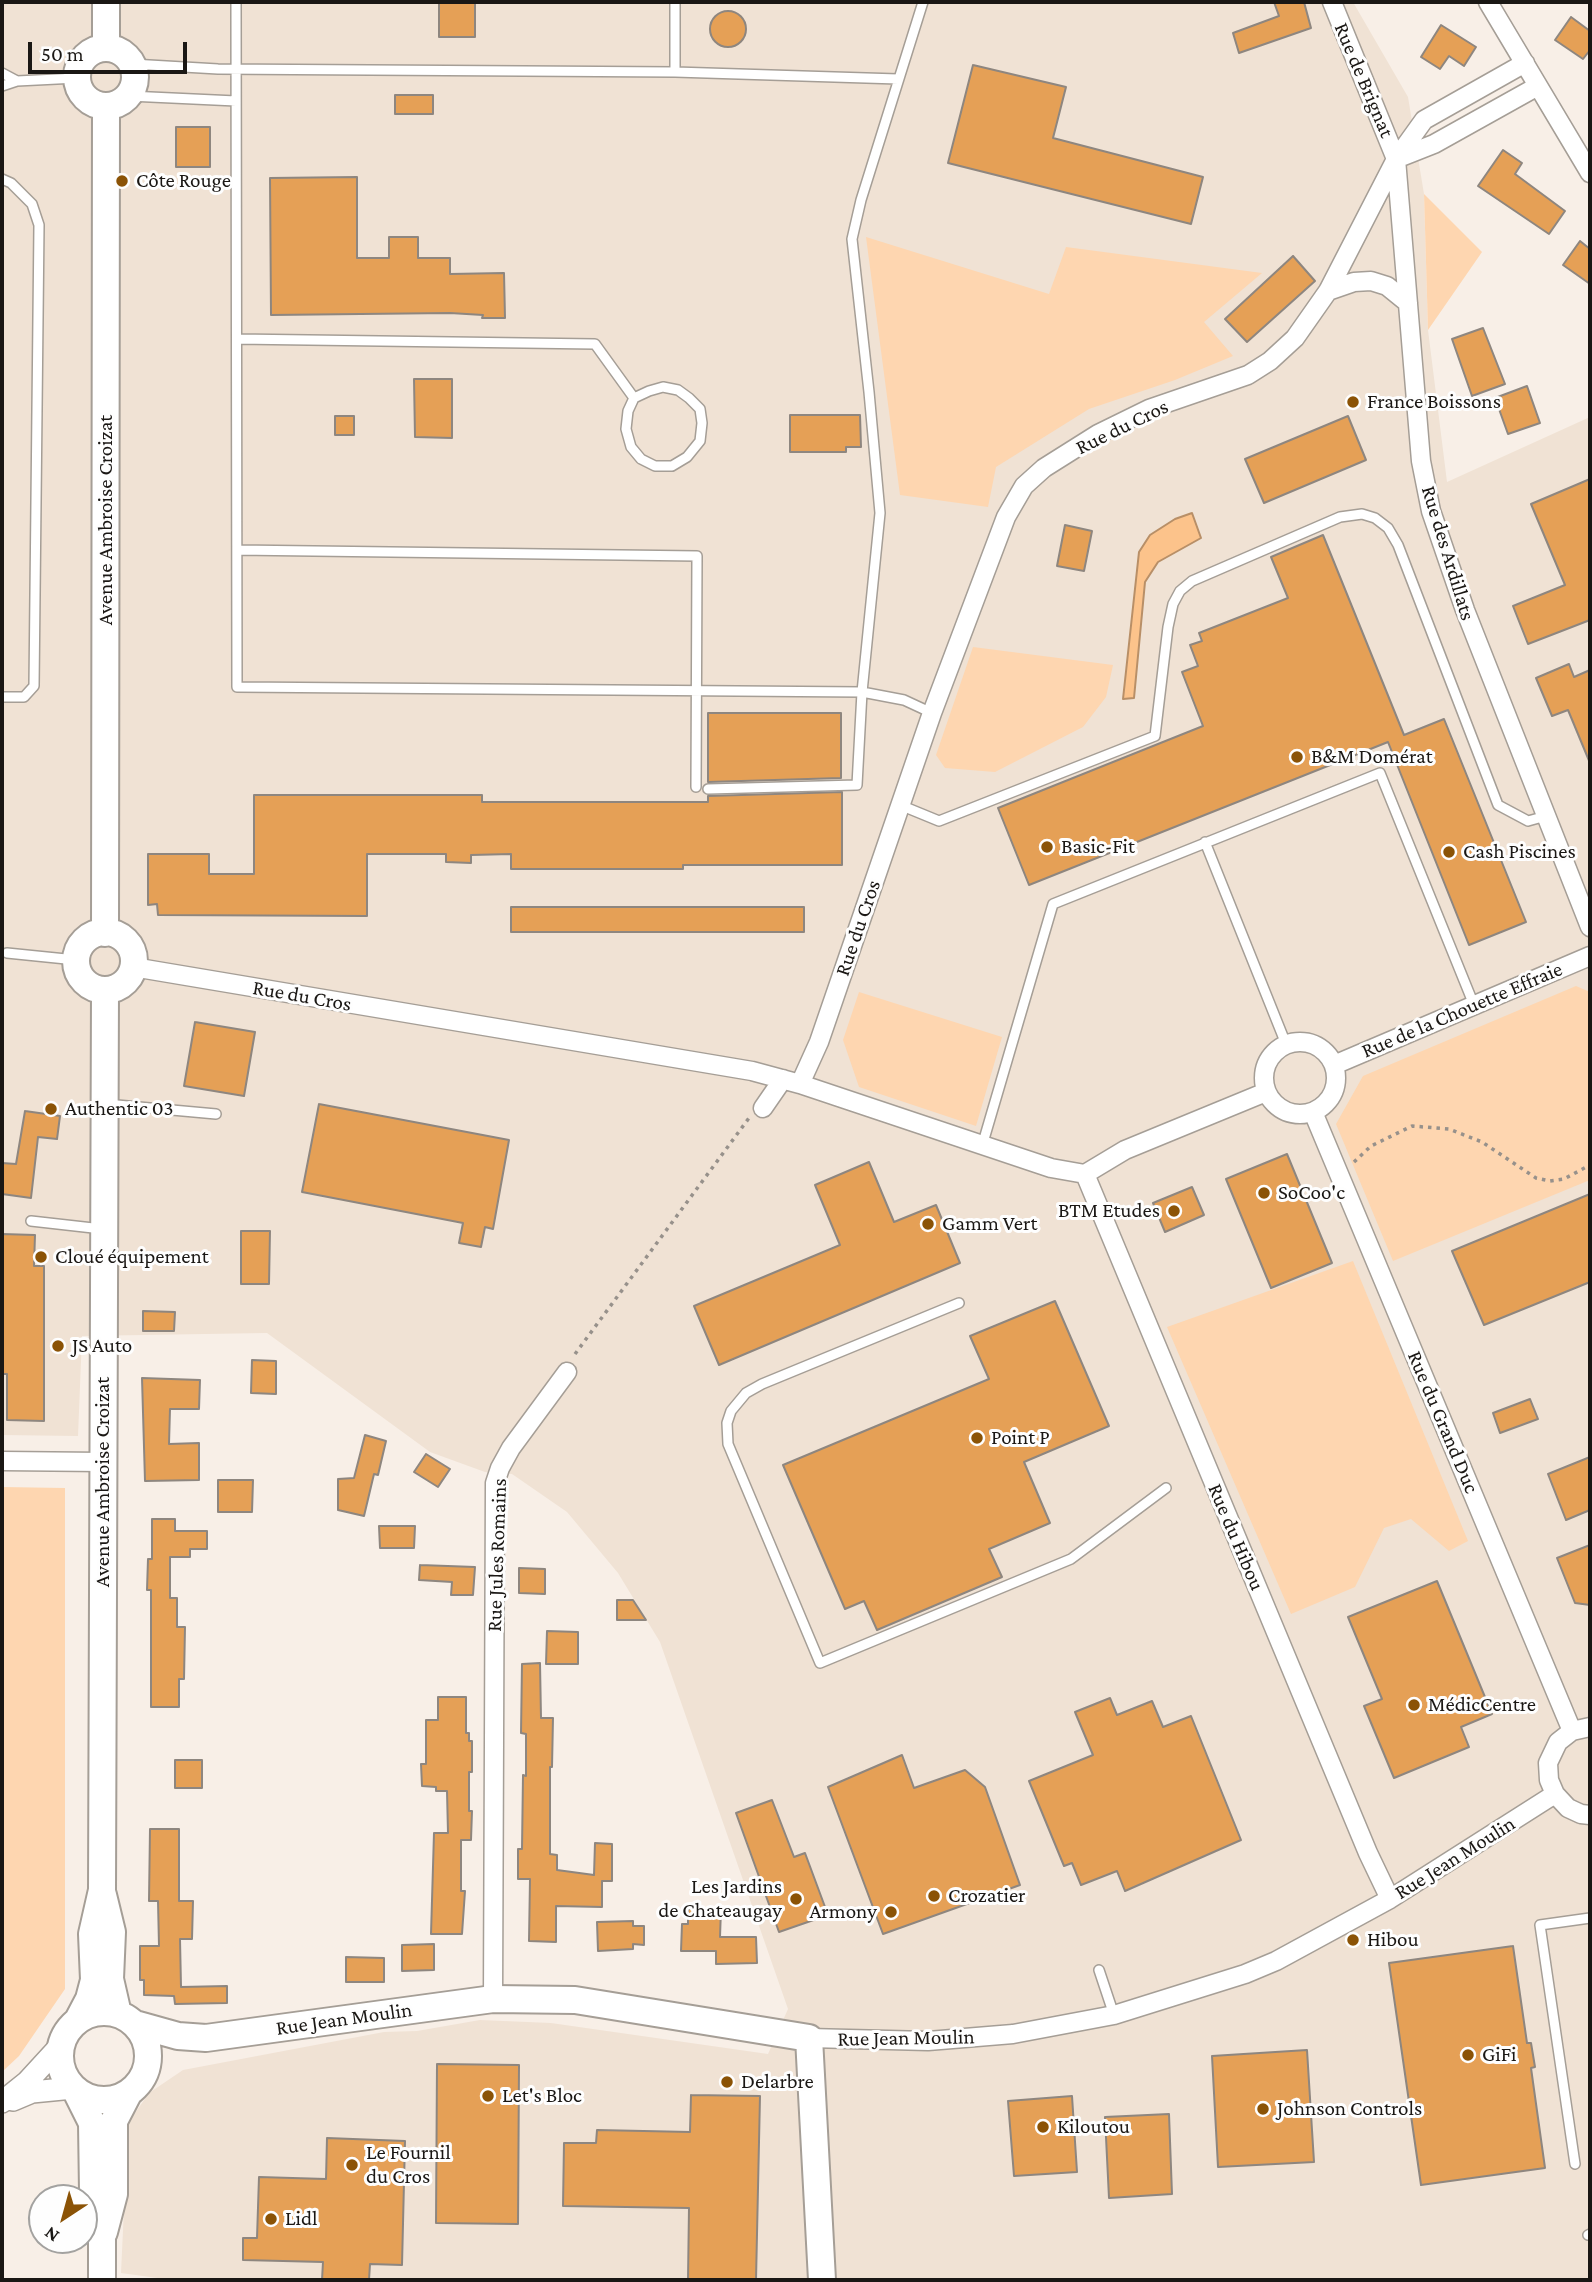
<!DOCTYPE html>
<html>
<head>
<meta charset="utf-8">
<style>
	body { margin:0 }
	#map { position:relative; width:1592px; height:2282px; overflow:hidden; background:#f8efe7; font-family:"Crimson Pro",serif }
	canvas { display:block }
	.frame { position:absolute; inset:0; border:4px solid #1a1714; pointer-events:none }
	.north { position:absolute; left:28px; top:2184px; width:70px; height:70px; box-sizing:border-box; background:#fefefe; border:2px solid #a3a2a0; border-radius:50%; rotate:216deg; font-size:19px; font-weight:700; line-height:28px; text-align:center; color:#1a1714 }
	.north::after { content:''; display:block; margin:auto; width:24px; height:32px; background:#8b5306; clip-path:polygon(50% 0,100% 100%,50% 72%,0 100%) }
	.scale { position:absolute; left:28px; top:42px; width:159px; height:32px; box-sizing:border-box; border:4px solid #1a1714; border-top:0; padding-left:9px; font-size:21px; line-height:24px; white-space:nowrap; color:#1a1714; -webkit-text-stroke:5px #fefefe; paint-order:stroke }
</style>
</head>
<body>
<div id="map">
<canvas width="1592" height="2282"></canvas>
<div class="frame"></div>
<div class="north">N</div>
<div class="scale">50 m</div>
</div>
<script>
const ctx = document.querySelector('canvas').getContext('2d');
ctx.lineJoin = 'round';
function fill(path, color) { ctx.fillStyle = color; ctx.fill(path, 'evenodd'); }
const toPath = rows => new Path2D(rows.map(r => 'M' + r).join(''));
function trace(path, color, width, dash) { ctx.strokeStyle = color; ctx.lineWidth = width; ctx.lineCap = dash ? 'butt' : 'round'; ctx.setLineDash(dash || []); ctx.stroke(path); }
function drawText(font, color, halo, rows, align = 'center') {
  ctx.font = font + ' "Crimson Pro",serif'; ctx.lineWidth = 6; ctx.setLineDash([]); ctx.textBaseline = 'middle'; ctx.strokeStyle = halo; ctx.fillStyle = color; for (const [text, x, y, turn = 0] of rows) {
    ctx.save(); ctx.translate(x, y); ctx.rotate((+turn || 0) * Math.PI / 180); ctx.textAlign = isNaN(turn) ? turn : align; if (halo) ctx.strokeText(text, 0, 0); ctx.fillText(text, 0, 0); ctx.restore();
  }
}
fill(toPath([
	[2,2,1353,2,1408,97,1424,194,1428,330,1447,482,1590,417,1590,2280,172,2280,121,2273,128,2123,149,2093,183,2070,384,2032,417,2031,480,2020,551,2023,768,2054,788,2009,660,1642,618,1573,567,1512,512,1474,485,1472,430,1452,267,1333,82,1336,78,1436,2,1435]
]), '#f0e2d4');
fill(toPath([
	[1424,194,1482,252,1428,330],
	[866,237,1049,294,1066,247,1262,273,1204,322,1233,356,1175,380,1089,409,996,467,988,507,900,495],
	[973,647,1113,665,1106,697,1083,727,995,772,945,768,936,755],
	[1576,986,1590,992,1590,1180,1393,1261,1336,1124,1363,1076],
	[859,992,1002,1037,976,1126,859,1087,843,1040],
	[1353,1261,1468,1541,1449,1551,1411,1519,1384,1528,1355,1587,1291,1614,1167,1327],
	[2,1487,65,1488,65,1989,19,2056,2,2072]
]), '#fed6b0');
const water = toPath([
	[1192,513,1201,538,1158,562,1145,582,1134,698,1123,699,1139,552,1150,535,1175,519,1192,513]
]);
fill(water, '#fcc38b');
trace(water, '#b88f67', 2);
const building = toPath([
	[439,2,475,2,475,37,439,37,439,2],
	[1274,2,1304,2,1311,28,1239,53,1233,33,1279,16,1274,2],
	'710 29a18 18 0 1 1 36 0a18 18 0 1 1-36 0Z',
	[1571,17,1590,31,1590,50,1583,59,1555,40,1571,17],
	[1441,25,1476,47,1464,66,1449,56,1440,69,1421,57,1441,25],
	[973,65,1066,87,1053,138,1203,177,1191,224,948,163,973,65],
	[395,95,433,95,433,114,395,114,395,95],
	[176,127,210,127,210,167,176,167,176,127],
	[1503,150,1522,163,1515,174,1565,211,1549,234,1478,186,1503,150],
	[357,177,357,258,389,258,389,237,418,237,418,258,450,258,450,274,504,273,505,318,482,318,483,315,450,313,271,315,270,178,357,177],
	[1580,241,1590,249,1590,284,1563,265,1580,241],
	[1293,256,1315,281,1247,342,1225,319,1293,256],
	[1483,328,1505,384,1472,396,1452,339,1483,328],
	[414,379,452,379,452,438,415,437,414,379],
	[1527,386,1540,423,1508,434,1495,398,1527,386],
	[790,415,860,415,861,447,846,447,846,452,790,452,790,415],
	[335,416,354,416,354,435,335,435,335,416],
	[1348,416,1366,460,1264,503,1245,459,1348,416],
	[1590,479,1590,620,1528,644,1513,606,1565,585,1531,504,1590,479],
	[1065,525,1092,531,1084,571,1057,566,1065,525],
	[1323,535,1404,735,1444,719,1526,922,1469,945,1388,742,1029,885,998,808,1203,726,1182,672,1198,666,1190,645,1202,641,1199,633,1288,598,1271,557,1323,535],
	[1569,664,1574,677,1590,670,1590,763,1568,710,1552,716,1536,678,1569,664],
	[708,713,841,713,841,778,708,782,708,713],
	[842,792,842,865,683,865,683,869,511,869,511,854,471,855,471,863,446,862,446,854,367,854,367,916,158,915,157,904,148,905,148,854,209,854,209,874,254,874,254,795,482,795,482,802,708,802,708,796,842,792],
	[511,907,804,907,804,932,511,932,511,907],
	[195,1022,255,1032,244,1096,184,1086,195,1022],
	[319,1104,509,1140,493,1229,485,1227,481,1247,459,1243,463,1223,302,1192,319,1104],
	[25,1111,60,1116,57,1139,38,1137,31,1198,2,1194,2,1163,16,1164,25,1111],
	[1287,1154,1332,1263,1271,1288,1226,1179,1287,1154],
	[869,1162,894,1222,936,1205,960,1263,719,1365,694,1306,840,1245,815,1185,869,1162],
	[1192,1187,1204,1215,1165,1232,1153,1203,1192,1187],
	[1590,1194,1590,1282,1484,1325,1452,1251,1590,1194],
	[241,1231,270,1231,269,1284,241,1284,241,1231],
	[2,1234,35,1235,34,1266,44,1266,44,1421,7,1420,7,1374,2,1374,2,1234],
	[1055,1301,1109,1426,1024,1462,1050,1523,989,1549,1002,1577,877,1630,864,1601,845,1609,783,1465,989,1379,970,1336,1055,1301],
	[143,1311,175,1312,174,1331,143,1331,143,1311],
	[252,1360,276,1361,276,1394,251,1393,252,1360],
	[142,1378,200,1380,199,1409,170,1409,169,1444,199,1443,199,1480,145,1481,142,1378],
	[1530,1399,1538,1419,1500,1433,1493,1413,1530,1399],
	[365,1435,386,1441,378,1475,374,1474,364,1516,338,1510,338,1479,354,1478,365,1435],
	[426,1454,450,1469,438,1487,414,1472,426,1454],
	[1590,1457,1590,1510,1566,1520,1548,1474,1590,1457],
	[218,1480,253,1480,252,1512,218,1512,218,1480],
	[152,1519,175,1519,175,1531,207,1531,207,1549,190,1549,190,1557,170,1557,170,1598,177,1598,177,1627,185,1627,184,1679,179,1679,179,1707,151,1707,151,1590,147,1590,148,1559,152,1559,152,1519],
	[379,1526,415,1526,414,1548,380,1548,379,1526],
	[1590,1545,1590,1605,1575,1603,1557,1558,1590,1545],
	[420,1565,475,1567,473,1595,451,1595,452,1582,419,1580,420,1565],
	[519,1568,545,1569,545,1594,519,1593,519,1568],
	[1437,1581,1492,1714,1461,1727,1469,1747,1394,1778,1364,1706,1382,1699,1348,1617,1437,1581],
	[617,1600,633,1600,646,1620,617,1620,617,1600],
	[547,1631,578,1632,578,1664,546,1664,547,1631],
	[540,1663,541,1718,553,1718,552,1767,550,1767,550,1854,557,1855,557,1870,594,1875,595,1843,612,1844,612,1881,602,1881,602,1907,556,1906,556,1942,529,1941,530,1879,518,1879,518,1849,522,1849,523,1775,526,1776,526,1734,521,1733,522,1664,540,1663],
	[438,1697,466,1697,466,1733,469,1733,469,1741,472,1741,472,1772,469,1772,469,1811,472,1811,471,1840,461,1840,461,1891,465,1891,462,1934,431,1934,434,1833,448,1833,447,1791,436,1791,436,1787,422,1786,421,1764,426,1764,426,1720,438,1720,438,1697],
	[1110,1698,1117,1715,1152,1701,1163,1727,1191,1716,1241,1840,1125,1891,1117,1871,1081,1885,1072,1863,1064,1866,1029,1781,1093,1755,1075,1712,1110,1698],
	[902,1755,914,1788,965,1770,985,1787,1020,1885,883,1934,828,1787,902,1755],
	[175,1760,202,1760,202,1788,175,1788,175,1760],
	[772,1800,794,1857,805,1853,828,1915,779,1932,736,1813,772,1800],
	[150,1829,179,1829,179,1901,193,1901,192,1939,180,1939,181,1987,227,1986,227,2003,175,2004,174,1996,144,1995,144,1980,140,1980,140,1946,159,1946,158,1901,149,1901,150,1829],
	[688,1909,721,1909,720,1937,756,1937,757,1963,716,1964,716,1951,681,1951,682,1924,688,1924,688,1909],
	[633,1921,633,1926,644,1926,644,1945,633,1944,633,1949,598,1951,597,1922,633,1921],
	[434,1944,434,1970,402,1971,402,1945,434,1944],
	[1513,1946,1527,2043,1531,2043,1535,2067,1531,2068,1545,2168,1421,2185,1389,1963,1513,1946],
	[346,1957,384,1958,384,1982,346,1982,346,1957],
	[1307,2050,1314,2162,1218,2167,1212,2056,1307,2050],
	[437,2064,519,2065,518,2224,436,2223,437,2064],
	[691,2095,760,2096,756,2280,688,2280,689,2208,563,2206,564,2143,596,2143,597,2130,690,2132,691,2095],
	[1072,2096,1077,2172,1014,2176,1008,2101,1072,2096],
	[1169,2114,1172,2194,1109,2198,1105,2117,1169,2114],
	[327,2138,405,2141,402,2265,370,2264,369,2280,322,2280,323,2262,243,2260,243,2238,257,2238,259,2177,326,2179,327,2138]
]);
fill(building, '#e5a056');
trace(building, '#8e867f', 2);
const service = toPath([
	[236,2,237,687,862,692,904,700,932,713],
	[675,2,675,72],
	[132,64,218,69,675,72,898,79],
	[2,73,17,81,77,78],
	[2,86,17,81],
	[129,96,236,101],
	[2,179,11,183,32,204,39,225,34,686,24,697,2,697],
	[237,339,595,344,634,398,628,411,626,429,631,447,641,459,655,466,672,466,687,457,700,441,702,423,700,409,689,398,678,390,663,387,649,391,634,398],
	[237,550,697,556,696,787],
	[708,789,857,785,862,692,880,513,869,392,852,239,861,200,923,2],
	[900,805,939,821,1155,736,1168,627,1173,604,1180,591,1192,581,1340,517,1362,514,1375,518,1388,528,1398,545,1498,805,1528,821,1546,816],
	[1205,842,1286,1044],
	[7,953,76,960],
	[106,1104,216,1114],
	[982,1146,1053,904,1380,773,1474,1005],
	[31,1221,102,1229],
	[959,1303,762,1384,746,1393,731,1411,727,1423,728,1444,820,1663,1071,1559,1166,1488],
	[1099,1970,1114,2015],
	[1575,2164,1540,1925,1590,1918],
	[1588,2235,1590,2234]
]);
const minor = toPath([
	[1332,2,1396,159,1421,461,1431,511,1465,610,1590,927],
	[1488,2,1590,173],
	[1396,159,1434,144,1538,86],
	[1328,291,1354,282,1371,281,1387,286,1408,303],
	[133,967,752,1071,800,1084,1051,1168,1085,1174],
	'1264 1078a36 36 0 1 1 72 0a36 36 0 1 1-72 0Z',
	[1334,1065,1590,956],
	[800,1084,819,1042,932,713,1006,517,1024,486,1044,468,1098,434,1149,409,1248,375,1270,361,1295,338,1328,291,1396,159,1424,120,1525,63],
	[763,1108,783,1079],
	[1313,1112,1572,1731],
	[1085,1174,1368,1853,1390,1899],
	[1085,1174,1125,1150,1266,1092],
	[2,1461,103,1462],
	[1590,1727,1572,1731,1558,1742,1548,1763,1549,1780,1555,1794,1568,1808,1581,1814,1590,1815],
	[493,1999,495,1483,500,1468,511,1448,567,1372],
	[809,2038,928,2041,1013,2034,1114,2015,1245,1974,1276,1961,1390,1899,1555,1794]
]);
const tertiary = toPath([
	[13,2100,32,2092,73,2088],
	[2,2102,27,2082,60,2046]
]);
const primary = toPath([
	[106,47,106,2],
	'77 77a29 29 0 1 1 58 0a29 29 0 1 1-58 0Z',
	'76 961a29 29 0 1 1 58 0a29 29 0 1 1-58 0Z',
	[105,933,106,106],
	[103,1895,112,1932,110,1979,118,2014],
	'60 2056a44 44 0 1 1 88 0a44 44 0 1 1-88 0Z',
	[79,2018,89,1999,94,1980,92,1934,102,1890,105,990],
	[135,2024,178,2036,206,2038,493,1999,575,2000,809,2038,822,2280],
	[76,2091,92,2123,93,2192,102,2240,102,2280],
	[104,2232,114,2194,114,2121,128,2094]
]);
trace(service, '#a59e96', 12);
trace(minor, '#a59e96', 21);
trace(tertiary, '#a59e96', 24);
trace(primary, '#a59e96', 30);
trace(toPath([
	[1354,1162,1371,1146,1412,1126,1449,1129,1482,1142,1536,1178,1550,1181,1564,1179,1590,1165],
	[575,1354,749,1118]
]), '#97918b', 3.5, [3.5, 5]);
trace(service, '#fff', 9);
trace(minor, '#fff', 18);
trace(tertiary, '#fff', 21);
trace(primary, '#fff', 26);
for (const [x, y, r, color] of [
	[122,181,7,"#8b5306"],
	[1353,402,7,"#8b5306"],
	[1297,757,7,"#8b5306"],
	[1047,847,7,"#8b5306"],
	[1449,852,7,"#8b5306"],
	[51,1109,7,"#8b5306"],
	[1264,1193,7,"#8b5306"],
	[1174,1211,7,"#8b5306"],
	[928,1224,7,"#8b5306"],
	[41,1257,7,"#8b5306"],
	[58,1346,7,"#8b5306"],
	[977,1438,7,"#8b5306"],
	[1414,1705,7,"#8b5306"],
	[934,1896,7,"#8b5306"],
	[796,1899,7,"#8b5306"],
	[891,1912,7,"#8b5306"],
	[1353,1940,7,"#8b5306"],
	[1468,2055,7,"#8b5306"],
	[727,2082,7,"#8b5306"],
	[488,2096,7,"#8b5306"],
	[1263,2109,7,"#8b5306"],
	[1043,2127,7,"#8b5306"],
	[352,2165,7,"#8b5306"],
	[271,2219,7,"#8b5306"]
]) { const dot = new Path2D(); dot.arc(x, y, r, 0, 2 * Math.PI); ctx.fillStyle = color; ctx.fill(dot); trace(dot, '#fefefe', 2.5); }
drawText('21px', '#1a1714', '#fefefe', [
	["Rue de Brignat",1364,80,67],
	["Rue du Cros",1122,427,-26],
	["Avenue Ambroise Croizat",106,520,-90],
	["Rue des Ardillats",1448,553,73],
	["Rue du Cros",858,928,-71],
	["Rue du Cros",302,996,10],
	["Rue de la Chouette Effraie",1462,1010,-23],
	["Rue du Grand Duc",1443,1422,67],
	["Avenue Ambroise Croizat",103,1482,-90],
	["Rue du Hibou",1236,1537,67],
	["Rue Jules Romains",497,1555,-88],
	["Rue Jean Moulin",1455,1858,-32],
	["Rue Jean Moulin",344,2019,-8],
	["Rue Jean Moulin",906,2038,-1]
]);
drawText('21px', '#1a1714', '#fefefe', [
	["Côte Rouge",136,181],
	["France Boissons",1367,402],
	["B&M Domérat",1311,757],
	["Basic-Fit",1061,847],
	["Cash Piscines",1463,852],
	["Authentic 03",65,1109],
	["SoCoo'c",1278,1193],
	["BTM Etudes",1160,1211,"right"],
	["Gamm Vert",942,1224],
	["Cloué équipement",55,1257],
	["JS Auto",72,1346],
	["Point P",991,1438],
	["MédicCentre",1428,1705],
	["Les Jardins",782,1887,"right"],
	["de Chateaugay",782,1911,"right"],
	["Crozatier",948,1896],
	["Armony",877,1912,"right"],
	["Hibou",1367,1940],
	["GiFi",1482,2055],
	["Delarbre",741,2082],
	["Let's Bloc",502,2096],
	["Johnson Controls",1277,2109],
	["Kiloutou",1057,2127],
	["Le Fournil",366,2153],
	["du Cros",366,2177],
	["Lidl",285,2219]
], 'left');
</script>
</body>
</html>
